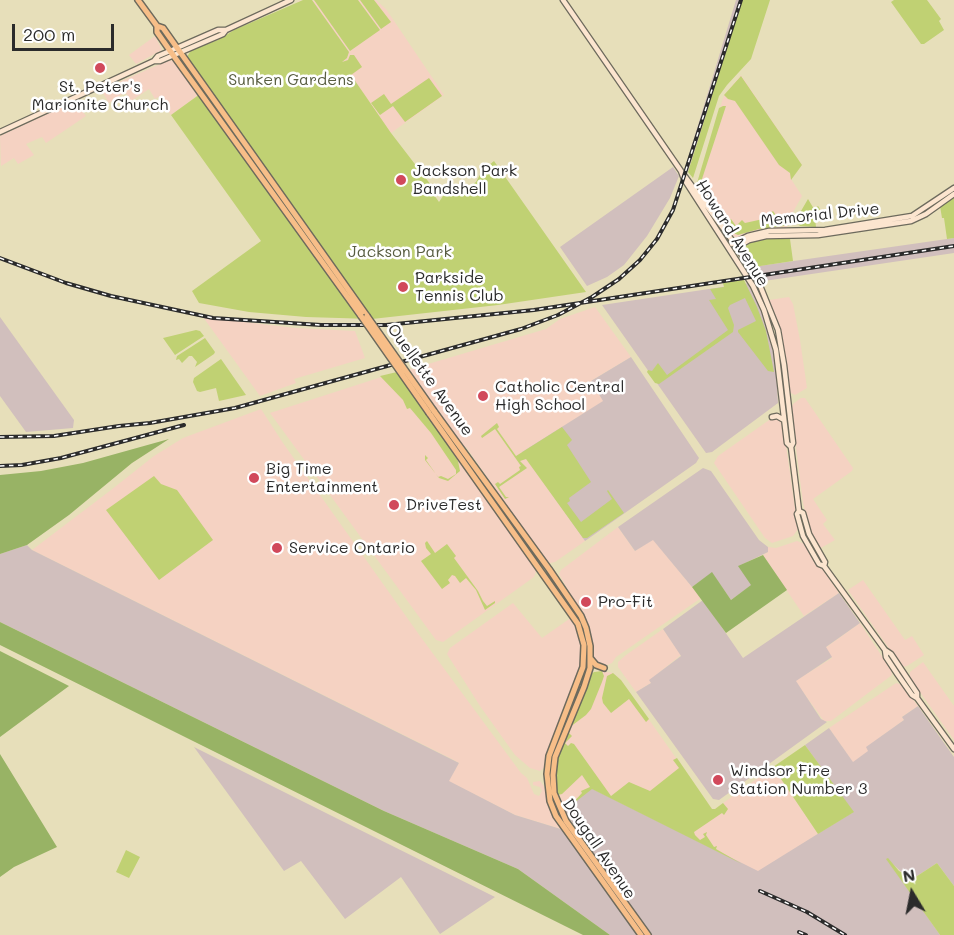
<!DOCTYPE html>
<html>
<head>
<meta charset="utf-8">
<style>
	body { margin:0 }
	#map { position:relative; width:954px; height:935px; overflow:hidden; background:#e7dfba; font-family:Mali,sans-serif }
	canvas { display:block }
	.north { position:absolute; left:882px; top:863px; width:60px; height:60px; -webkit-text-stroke:4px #fff; paint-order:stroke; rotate:350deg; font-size:16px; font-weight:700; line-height:24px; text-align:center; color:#2b2b2b }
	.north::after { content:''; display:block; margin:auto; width:21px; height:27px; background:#2b2b2b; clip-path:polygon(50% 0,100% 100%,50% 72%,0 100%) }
	.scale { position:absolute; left:12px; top:24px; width:102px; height:27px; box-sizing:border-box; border:3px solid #2b2b2b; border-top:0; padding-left:8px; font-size:18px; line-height:21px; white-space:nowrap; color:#2b2b2b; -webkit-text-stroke:4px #fff; paint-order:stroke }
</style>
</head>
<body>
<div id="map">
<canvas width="954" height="935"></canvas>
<div class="north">N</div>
<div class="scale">200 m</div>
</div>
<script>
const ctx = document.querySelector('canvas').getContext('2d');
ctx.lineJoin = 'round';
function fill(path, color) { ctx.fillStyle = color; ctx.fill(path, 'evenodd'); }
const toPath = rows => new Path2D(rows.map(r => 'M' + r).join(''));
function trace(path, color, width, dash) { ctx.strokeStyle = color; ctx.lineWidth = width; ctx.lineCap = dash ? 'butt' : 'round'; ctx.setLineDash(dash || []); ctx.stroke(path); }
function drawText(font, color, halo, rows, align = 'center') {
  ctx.font = font + ' Mali,sans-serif'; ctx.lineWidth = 5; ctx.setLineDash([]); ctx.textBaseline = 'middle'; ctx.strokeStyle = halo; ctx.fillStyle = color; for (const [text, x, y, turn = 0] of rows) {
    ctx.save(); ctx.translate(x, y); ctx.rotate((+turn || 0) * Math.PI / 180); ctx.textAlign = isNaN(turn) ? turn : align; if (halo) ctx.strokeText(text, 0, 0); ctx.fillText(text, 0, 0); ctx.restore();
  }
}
fill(toPath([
	[376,0,386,9,444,95,391,133,298,1],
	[155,36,162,50,136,64,129,55],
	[174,60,200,94,171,115,158,97,155,99,149,89,131,101,125,92,109,103,101,90,167,61],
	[741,75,802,165,791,179,802,196,792,214,786,228,759,231,737,238,730,234,696,187,724,95],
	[75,101,86,116,46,143,42,137,26,144,34,155,18,164,14,158,1,166,0,136],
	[789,297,793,304,800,340,807,388,795,395,789,392,776,321,769,300],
	[595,307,631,357,591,381,604,401,522,452,585,541,555,562,550,563,544,559,466,447,464,447,408,370,546,329,560,319],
	[203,317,295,328,355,331,365,358,294,379,296,383,260,396],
	[397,372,459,461,476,481,536,571,534,577,443,642,436,640,270,413],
	[801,398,805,398,853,468,852,471,813,499,827,520,823,524,835,540,819,549,810,532,803,503,791,409,793,404],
	[261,409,283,443,420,636,521,773,527,778,534,794,539,796,542,791,540,787,533,785,533,782,540,781,544,786,549,804,564,830,515,815,448,781,459,763,450,758,32,550,111,490,154,456,183,438],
	[772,418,776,418,783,424,798,529,793,536,772,543,765,538,714,463,718,456],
	[618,527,635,551,653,539,701,598,616,657,612,663,605,666,597,664,593,659,586,622,559,574,561,570],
	[797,541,805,544,839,593,804,616,763,555,768,552,768,547,776,548],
	[863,580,905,640,912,636,924,655,907,666,902,667,848,590],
	[513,603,542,638,572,617,580,638,581,665,550,746,544,768,540,771,530,768,515,755,480,706,447,654,450,648],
	[860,623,891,670,892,675,831,721,824,721,795,681,832,658,825,648],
	[663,629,681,655,650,680,651,683,636,692,618,667,618,662,626,655],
	[923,662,954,706,954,740,910,678,910,672],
	[600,671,613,673,621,680,712,809,715,809,773,767,818,834,758,872,592,789,564,811,556,783,562,743,594,672],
	[896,683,902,685,918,706,902,717,904,720,867,747,869,751,853,763,829,728]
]), '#f5d2c2');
fill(toPath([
	[736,0,742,0,688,172,685,168],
	[673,167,679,176,670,198,647,236,624,265,607,277,587,286,560,247],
	[954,238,954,253,764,281,758,270,760,270,759,266],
	[749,283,761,309,771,341,776,368,778,403,712,452,706,453,602,305],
	[0,317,74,420,73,428,26,432,0,396],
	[631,357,699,458,696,463,585,541,522,452,603,401,591,381],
	[703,468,711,471,759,540,768,547,768,552,739,566,752,585,731,600,712,573,692,587,653,540,635,551,618,527],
	[27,545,32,550,459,763,449,781,515,815,564,830,639,935,610,935,518,869,384,811,0,622,0,554],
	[839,593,860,623,826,647,832,657,796,681,821,719,827,722,719,800,713,799,636,692,651,683,649,680,681,656,663,629,703,600,743,658],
	[918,706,954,757,954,886,937,863,914,878,905,875,887,859,940,935,651,935,564,811,591,788,758,871,853,812,805,745,829,728,853,762,868,751,866,747,904,720,902,717],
	[194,747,332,816,495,897,440,934,401,877,345,919,301,861,284,871]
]), '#d1bfbd');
fill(toPath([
	[303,0,312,0,349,52,347,58,342,62,348,60,350,55,354,55,362,67,351,75,391,133,431,185,429,188,439,202,445,193,461,192,476,182,482,171,494,161,586,292,498,305,372,319,306,317,249,312,199,303,192,291,261,241,171,115,200,94,326,271,337,270,187,57,191,50,218,40,234,30],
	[314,0,358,0,380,30,350,51],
	[360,0,374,0,391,22,381,29],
	[742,0,770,0,751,59,727,85,719,96,693,178,688,172],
	[894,0,927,0,941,19,939,21,944,30,924,44,921,44,891,2],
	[741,76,802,165,791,180,790,173,779,165,735,101,728,99,724,95],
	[429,78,442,96,405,122,393,106,380,115,371,103,384,94,391,104],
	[723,106,726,106,701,182,709,201,697,183,719,108],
	[954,196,954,238,947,239,944,218,942,218,940,206],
	[808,199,814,209,818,206,820,209,815,218,816,227,800,226,798,224,801,211],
	[773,211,778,218,788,220,785,226,759,229,738,235,731,232,724,221,731,219,736,226,742,220,745,223,763,219],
	[763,239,790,239,793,261,760,266,760,270,758,270,745,247,749,243],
	[744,280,757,307,766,331,774,372,768,371,738,332,738,330,756,321,745,298,730,305,728,308,734,325,733,332,659,384,655,383,647,372,648,370,652,371,658,363,667,375,728,330,709,300,716,299,710,289,724,287,723,283],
	[196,330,200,331,204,336,175,355,163,338],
	[205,338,215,352,214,354,195,367,197,362,192,356,189,356,182,363,179,359,176,360,177,356],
	[221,359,246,395,219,401,216,388,200,392,197,391,193,382,194,378],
	[397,372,428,414,458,461,460,471,448,481,439,478,425,460,425,455,428,458,426,460,438,477,441,476,448,479,456,474,456,470,431,433,410,408,407,409,403,400,380,376],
	[497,423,499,427,497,429,516,456,562,427,572,440,567,445,591,482,569,498,570,501,567,503,581,522,612,499,607,491,608,490,624,513,587,538,583,538,526,459,520,461,527,468,499,487,506,497,509,497,505,499,495,484,498,482,500,484,520,470,519,467,521,466,495,429,482,438,481,436],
	[154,476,161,484,177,490,213,540,159,580,106,510],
	[427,541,435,553,447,544,456,556,454,558,478,591,483,601,487,606,495,601,495,603,485,610,476,590,466,578,460,583,455,576,452,575,448,580,450,583,442,589,421,561,431,554,426,548,425,543],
	[602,671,604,676,602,682,591,709,586,715,570,727,590,675,594,672],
	[613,673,621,680,649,719,646,722,629,699,611,713,603,703,602,698,607,676],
	[568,732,572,736,565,743,568,746,571,743,574,744,611,796,629,782,650,791,679,768,673,760,677,758,712,809,715,809,723,803,728,809,724,815,722,813,694,832,695,835,700,840,705,837,703,834,707,832,706,835,714,847,717,846,716,849,742,864,592,789,569,807,582,793,581,791,590,787,582,775,562,794,558,795,556,783,556,764],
	[805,745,854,812,818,834,773,767],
	[126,850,140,857,129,878,116,872],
	[888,858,899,871,914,878,937,863,954,886,954,935,940,935,886,859]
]), '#c0d173');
fill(toPath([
	[169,439,132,463,69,515,27,545,0,554,0,475,41,471,83,463],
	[763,555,787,590,726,633,692,587,712,572,731,600,751,585,738,566],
	[0,622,384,811,518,869,610,935,583,935,0,645],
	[0,651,69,686,0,737],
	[0,754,57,847,14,867,0,877]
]), '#98b365');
const secondary = toPath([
	[563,0,681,171,737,247,759,283,778,330,784,365,793,443,791,447,799,511,797,514,803,536,819,564,824,566,885,650,891,654,917,693,917,698,954,749],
	[154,61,160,61,223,34,226,30,291,0],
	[0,132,154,61,158,56,170,51,218,30,226,30],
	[681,171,684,179,753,286,764,310,776,350,787,443,791,447],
	[732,244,748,236,769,231,825,230,912,216,954,188],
	[737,247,749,240,766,236,818,235,911,221,926,214,954,194],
	[772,417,777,416,784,420],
	[799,511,803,513,809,534,825,562,824,566],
	[885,650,886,657,898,675,912,695,917,698]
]);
const primary = toPath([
	[138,0,157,26,163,28,367,316],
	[157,26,157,32,173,55,361,316],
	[434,411,549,569,581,616,586,628,590,646,590,668,584,687,555,757,553,775,554,793,566,821,648,935],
	[429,413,578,624,584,645,583,667,549,756,547,774,550,801,556,816,641,935],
	[591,659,596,665,604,668]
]);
trace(secondary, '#6d6a5d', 7);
trace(primary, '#6d6a5d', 8);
trace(secondary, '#fce5cf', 4.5);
trace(primary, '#f7be88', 5);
const rail = toPath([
	[0,258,66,283,111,296,213,318,321,325,386,325,534,310,954,246],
	[0,437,54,436,119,426,150,423,235,408,521,329,558,315,592,297,619,279,640,260,657,239,673,210,741,0],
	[0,466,22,465,61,458,184,425],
	[760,891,807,912,845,935],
	[799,932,806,935]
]);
trace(rail, '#2b2b2b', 4);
trace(rail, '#fff', 1.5, [4.5]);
const primaryBridge = toPath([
	[361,316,429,413],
	[367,316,434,411]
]);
trace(primaryBridge, '#6d6a5d', 8, []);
trace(primaryBridge, '#f7be88', 5);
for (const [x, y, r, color] of [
	[100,68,6,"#d1495b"],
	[401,180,6,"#d1495b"],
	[403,287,6,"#d1495b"],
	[483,396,6,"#d1495b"],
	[254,478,6,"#d1495b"],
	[394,505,6,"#d1495b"],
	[277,548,6,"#d1495b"],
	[586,602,6,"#d1495b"],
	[718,780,6,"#d1495b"]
]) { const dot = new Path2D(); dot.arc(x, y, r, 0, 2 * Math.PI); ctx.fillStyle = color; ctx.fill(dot); trace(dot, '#fff', 2); }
drawText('16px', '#585d41', '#fff', [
	["Sunken Gardens",291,80],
	["Jackson Park",400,252]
]);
drawText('16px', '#2b2b2b', '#fff', [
	["St. Peter's",100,87,"center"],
	["Marionite Church",100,105,"center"],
	["Jackson Park",413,171],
	["Bandshell",413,189],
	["Parkside",415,278],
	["Tennis Club",415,296],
	["Catholic Central",495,387],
	["High School",495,405],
	["Big Time",266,469],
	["Entertainment",266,487],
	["DriveTest",406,505],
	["Service Ontario",289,548],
	["Pro-Fit",598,602],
	["Windsor Fire",730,771],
	["Station Number 3",730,789]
], 'left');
drawText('16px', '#2b2b2b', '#fff', [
	["Memorial Drive",820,215,-6],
	["Howard Avenue",732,233,58],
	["Ouellette Avenue",430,380,54],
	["Dougall Avenue",599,849,56]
]);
</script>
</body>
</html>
